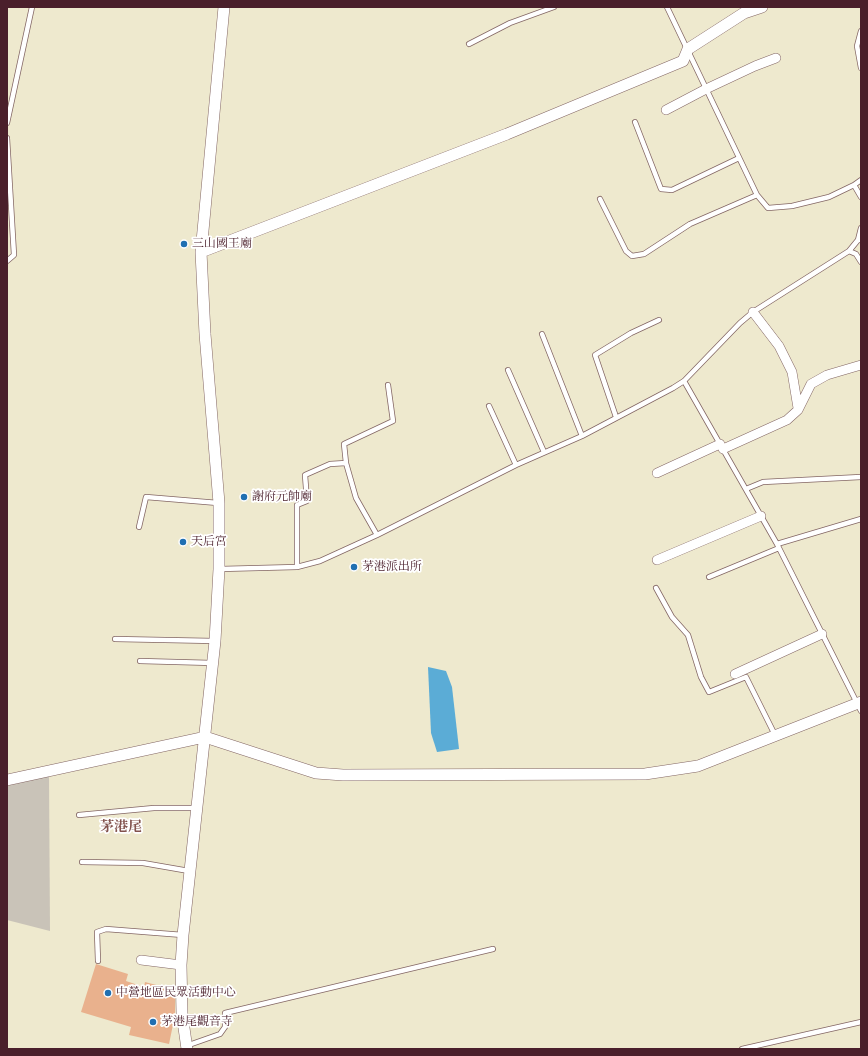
<!DOCTYPE html>
<html>
<head>
<meta charset="utf-8">
<style>
	body { margin:0 }
	#map { position:relative; width:868px; height:1056px; overflow:hidden; background:#eee9ce; font-family:Cardo,serif }
	canvas { display:block }
	.frame { position:absolute; inset:0; border:8px solid #4a1f2b; pointer-events:none }
</style>
</head>
<body>
<div id="map">
<canvas width="868" height="1056"></canvas>
<div class="frame"></div>
</div>
<script>
const ctx = document.querySelector('canvas').getContext('2d');
ctx.lineJoin = 'round';
function fill(path, color) { ctx.fillStyle = color; ctx.fill(path, 'evenodd'); }
const toPath = rows => new Path2D(rows.map(r => 'M' + r).join(''));
function trace(path, color, width, dash) { ctx.strokeStyle = color; ctx.lineWidth = width; ctx.lineCap = dash ? 'butt' : 'round'; ctx.setLineDash(dash || []); ctx.stroke(path); }
function drawText(font, color, halo, rows, align = 'center') {
  ctx.font = font + ' Cardo,"Noto Serif TC",serif'; ctx.lineWidth = 3.5; ctx.setLineDash([]); ctx.textBaseline = 'middle'; ctx.strokeStyle = halo; ctx.fillStyle = color; for (const [text, x, y, turn = 0] of rows) {
    ctx.save(); ctx.translate(x, y); ctx.rotate((+turn || 0) * Math.PI / 180); ctx.textAlign = isNaN(turn) ? turn : align; if (halo) ctx.strokeText(text, 0, 0); ctx.fillText(text, 0, 0); ctx.restore();
  }
}
fill(toPath([
	[49,775,50,931,7,920,7,786]
]), '#c9c3b8');
fill(toPath([
	[428,667,446,671,452,687,459,749,437,752,431,733]
]), '#5bacd6');
fill(toPath([
	[96,964,128,974,126,981,144,987,145,982,175,990,175,1015,169,1044,129,1035,131,1027,81,1012]
]), '#e9b18d');
const service = toPath([
	[667,7,757,195,768,208,792,206,829,197,854,185],
	[861,31,857,46,861,68],
	[469,44,510,23,554,7],
	[635,122,661,189,672,190,739,158],
	[7,123,32,7],
	[7,138,14,255,7,261],
	[861,180,854,185,861,197],
	[600,199,626,251,632,256,644,254,690,224,757,195],
	[858,240,861,228],
	[849,251,856,254,861,262],
	[542,334,582,436],
	[508,370,544,452],
	[684,381,777,544,861,711],
	[489,406,516,465],
	[616,417,595,355,631,333,659,320],
	[746,489,763,482,861,477],
	[139,527,146,497,218,503],
	[377,535,356,498,346,463,344,444,393,421,388,385],
	[777,544,861,519],
	[297,567,297,505,307,501,305,475,330,464,346,463],
	[220,569,297,567,320,561,377,535,516,465,582,436,673,388,684,381,740,323,753,312,849,251,858,240,861,240],
	[709,577,779,548],
	[656,588,672,617,688,635,701,677,709,692,746,677,775,735],
	[115,639,215,641],
	[140,661,213,663],
	[79,815,154,808,197,808],
	[82,862,143,863,189,871],
	[98,961,97,932,106,929,183,935],
	[186,1046,220,1034,225,1027,225,1013,493,949],
	[742,1049,861,1022]
]);
const minor = toPath([
	[666,110,706,89,755,66,776,58],
	[753,312,779,346,792,372,798,408],
	[723,449,787,420,798,410,811,384,827,375,861,365],
	[657,473,720,444],
	[657,560,761,516],
	[735,674,822,634],
	[141,960,181,965]
]);
const tertiary = toPath([
	[201,252,507,134,683,61,688,49,744,13,762,7],
	[7,780,205,737,316,773,343,775,645,774,698,766,861,702],
	[187,1049,182,1014,181,965,183,935,215,641,219,569,219,503,205,334,201,252,224,7]
]);
trace(service, '#836664', 6);
trace(minor, '#836664', 10);
trace(tertiary, '#836664', 12);
trace(service, '#fff', 4.5);
trace(minor, '#fff', 9);
trace(tertiary, '#fff', 11);
for (const [x, y, r, color] of [
	[184,244,4,"#1f6fb2"],
	[244,497,4,"#1f6fb2"],
	[183,542,4,"#1f6fb2"],
	[354,567,4,"#1f6fb2"],
	[108,993,4,"#1f6fb2"],
	[153,1022,4,"#1f6fb2"]
]) { const dot = new Path2D(); dot.arc(x, y, r, 0, 2 * Math.PI); ctx.fillStyle = color; ctx.fill(dot); trace(dot, '#fff', 1.5); }
drawText('12px', '#4a1f2b', '#fff', [
	["三山國王廟",192,244],
	["謝府元帥廟",252,497],
	["天后宮",191,542],
	["茅港派出所",362,567],
	["中營地區民眾活動中心",116,993],
	["茅港尾觀音寺",161,1022]
], 'left');
drawText('bold 14px', '#82524d', '#fff', [
	["茅港尾",121,828]
]);
</script>
</body>
</html>
